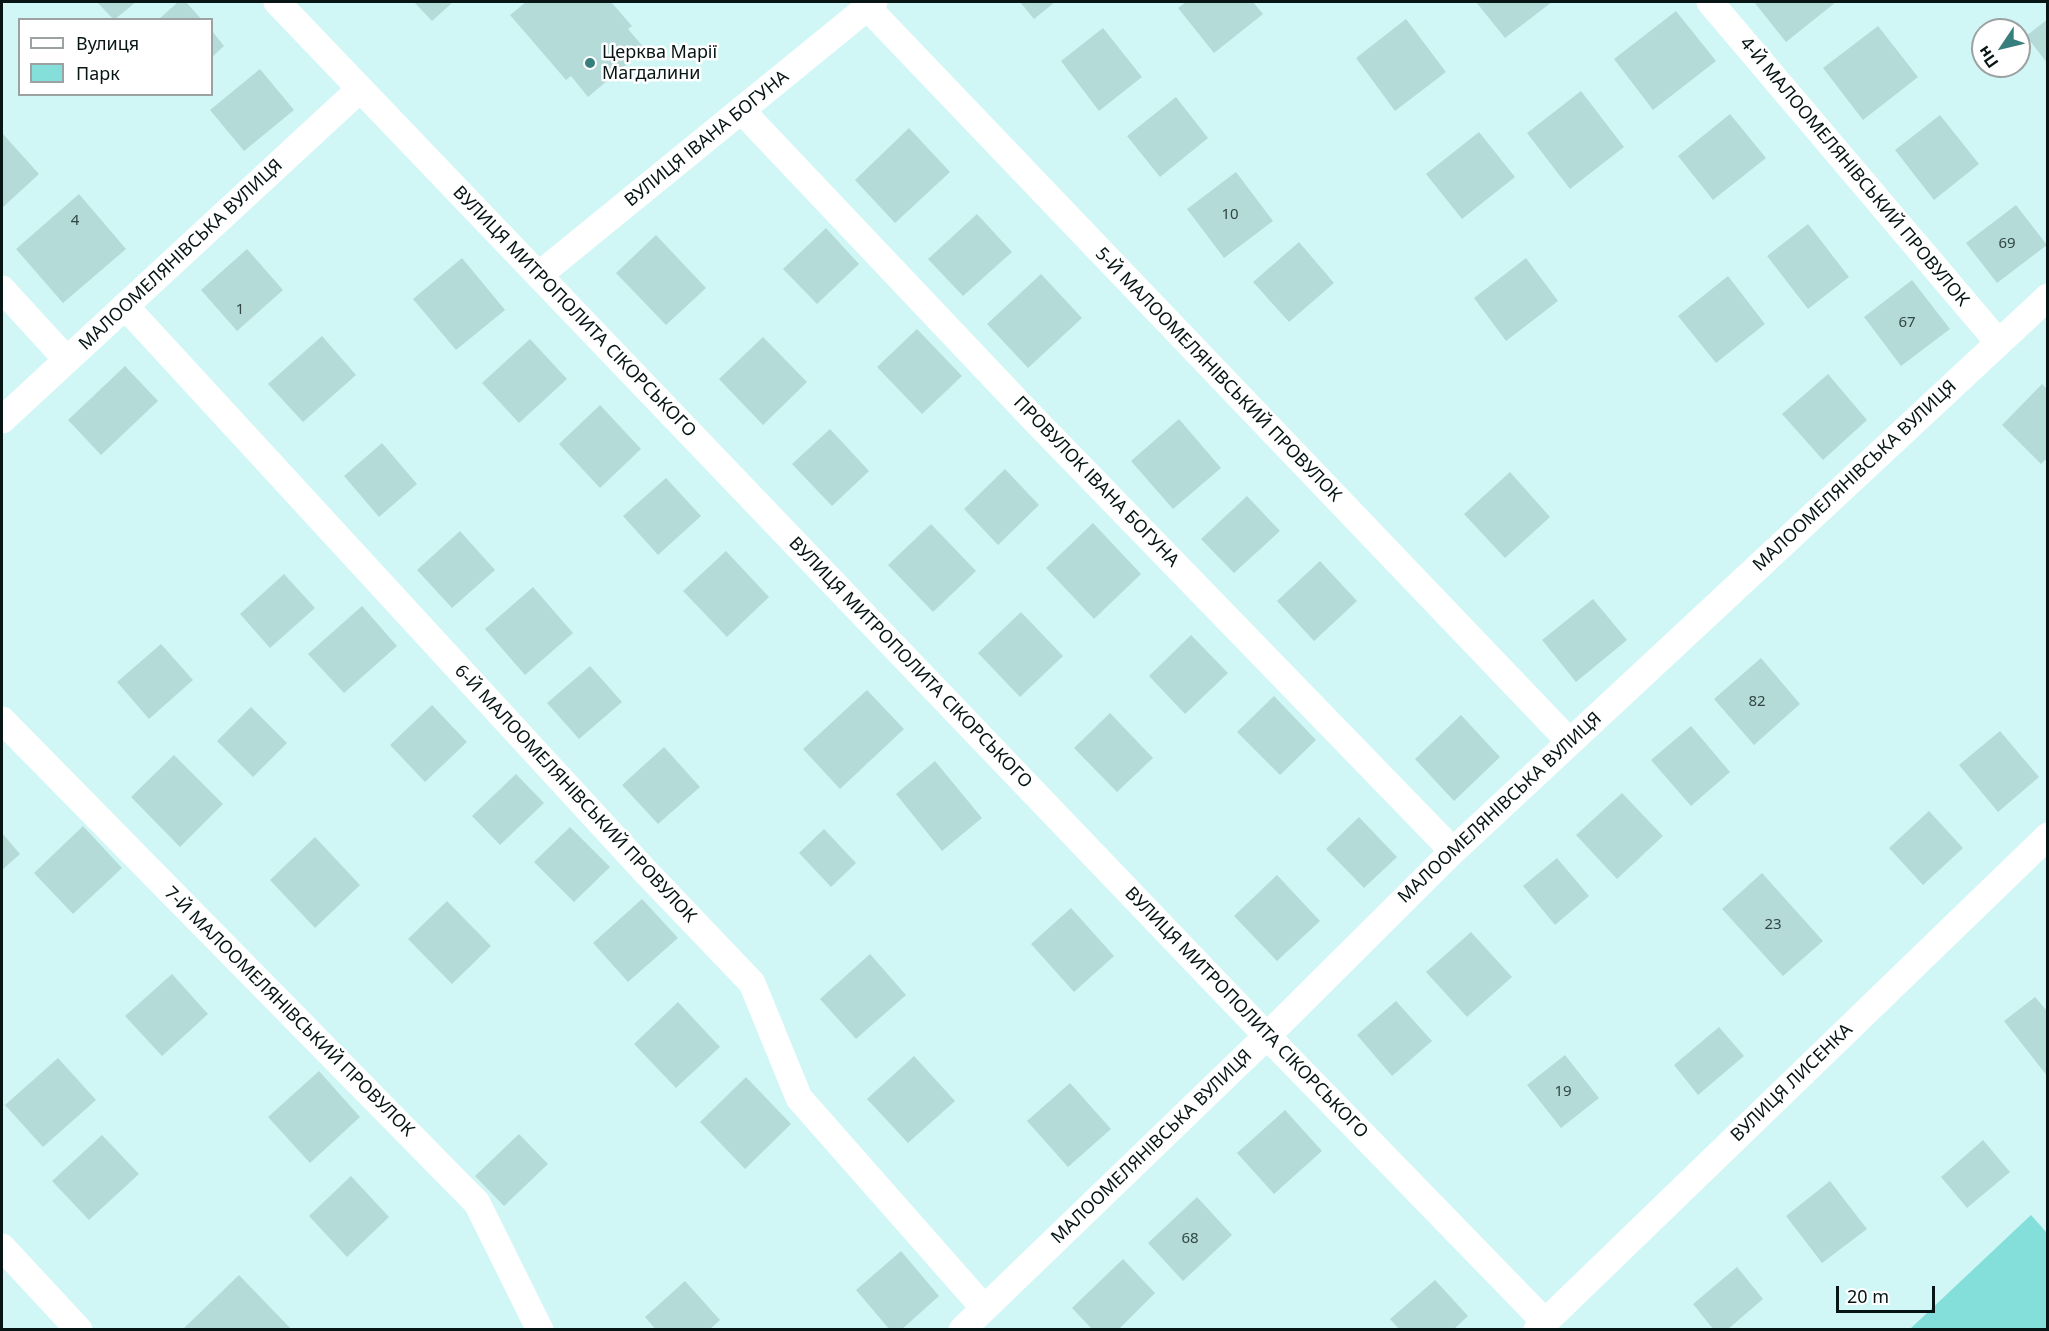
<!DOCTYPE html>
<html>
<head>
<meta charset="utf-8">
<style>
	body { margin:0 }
	#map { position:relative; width:2049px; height:1331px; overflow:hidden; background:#d0f7f5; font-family:"Noto Sans",sans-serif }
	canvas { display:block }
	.frame { position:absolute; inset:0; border:3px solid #071514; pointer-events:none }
	.legend { position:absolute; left:18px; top:18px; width:195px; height:78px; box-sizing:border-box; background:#fff; border:2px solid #9ca1a1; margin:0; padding:8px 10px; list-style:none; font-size:18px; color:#071514 }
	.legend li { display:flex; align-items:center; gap:12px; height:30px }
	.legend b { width:30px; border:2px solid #9ca1a1 }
	.north { position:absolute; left:1971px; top:18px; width:60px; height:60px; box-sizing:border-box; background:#fff; border:2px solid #9ca1a1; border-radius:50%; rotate:235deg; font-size:16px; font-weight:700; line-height:24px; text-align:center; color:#071514 }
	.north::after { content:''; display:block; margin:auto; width:21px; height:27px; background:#377f7c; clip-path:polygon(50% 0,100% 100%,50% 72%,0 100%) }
	.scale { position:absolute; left:1836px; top:1286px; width:99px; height:27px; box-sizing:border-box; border:3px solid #071514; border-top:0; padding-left:8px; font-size:18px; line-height:21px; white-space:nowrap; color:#071514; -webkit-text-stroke:4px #fff; paint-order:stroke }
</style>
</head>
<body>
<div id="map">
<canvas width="2049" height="1331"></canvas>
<div class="frame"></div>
<ul class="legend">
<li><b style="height:8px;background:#fff"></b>Вулиця</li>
<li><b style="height:16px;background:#84ded9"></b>Парк</li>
</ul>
<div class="north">Пн</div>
<div class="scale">20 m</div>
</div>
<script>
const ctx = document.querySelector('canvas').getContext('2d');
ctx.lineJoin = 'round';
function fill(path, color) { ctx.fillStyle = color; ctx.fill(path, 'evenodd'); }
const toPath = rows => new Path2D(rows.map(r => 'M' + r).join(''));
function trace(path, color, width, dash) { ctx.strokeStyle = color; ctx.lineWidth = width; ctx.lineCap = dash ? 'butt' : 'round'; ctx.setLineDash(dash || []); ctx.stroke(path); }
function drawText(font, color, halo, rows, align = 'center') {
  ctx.font = font + ' "Noto Sans",sans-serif'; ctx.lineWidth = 5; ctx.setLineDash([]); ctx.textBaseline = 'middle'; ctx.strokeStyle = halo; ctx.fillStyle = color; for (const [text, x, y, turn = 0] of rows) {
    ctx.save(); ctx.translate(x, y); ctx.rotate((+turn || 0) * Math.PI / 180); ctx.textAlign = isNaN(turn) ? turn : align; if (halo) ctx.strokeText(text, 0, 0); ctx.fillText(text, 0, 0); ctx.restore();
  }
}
fill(toPath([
	[2031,1215,2047,1233,2047,1329,1910,1329]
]), '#84ded9');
fill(toPath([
	[97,2,136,2,114,20],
	[178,2,186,2,202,20,158,20],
	[414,2,453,2,432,21],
	[526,2,611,2,632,26,628,29,645,49,588,97,571,76,566,80,510,15],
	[1020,2,1055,2,1034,19],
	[1186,2,1253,2,1263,14,1214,53,1178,8],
	[1476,2,1552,2,1505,38],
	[1754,2,1836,2,1786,42],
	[1676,11,1716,61,1653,110,1614,59],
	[1406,19,1446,72,1395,111,1356,58],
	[2048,19,2048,64,2026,36],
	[1878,26,1918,77,1863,120,1823,68],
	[1103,28,1142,77,1099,111,1061,61],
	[212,31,224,46,212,57],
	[260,69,294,110,244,151,210,110],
	[1581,91,1624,147,1570,189,1527,133],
	[1176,97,1208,138,1160,177,1127,136],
	[1730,114,1766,158,1713,200,1678,156],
	[1940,115,1979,164,1934,200,1895,150],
	[909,128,950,172,895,223,855,180],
	[1479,132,1515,177,1462,219,1426,174],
	[2,133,39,174,2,208],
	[1236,172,1273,221,1224,258,1187,209],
	[79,194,126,249,63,303,16,249],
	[2016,205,2047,245,1997,283,1966,243],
	[977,214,1012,252,963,296,928,259],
	[1808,224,1849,277,1808,309,1767,256],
	[826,228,859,264,817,304,783,269],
	[656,235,706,288,666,325,616,273],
	[1299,242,1334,283,1289,322,1253,282],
	[247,249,283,290,237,331,201,290],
	[462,258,505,310,456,350,413,299],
	[1526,258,1558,301,1506,341,1474,298],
	[1041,274,1082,318,1028,368,987,324],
	[1728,276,1765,324,1716,363,1678,316],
	[1912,280,1950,329,1901,366,1864,317],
	[917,329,962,376,922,414,877,367],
	[322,336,356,375,303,422,268,384],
	[763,337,807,382,763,425,719,379],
	[530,339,567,379,519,423,482,383],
	[125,366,158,401,101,455,68,420],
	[1828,374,1867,420,1823,460,1782,414],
	[2042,384,2048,390,2048,457,2041,464,2002,425],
	[600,405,641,449,600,488,559,444],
	[1179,419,1221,468,1173,509,1131,461],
	[830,429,869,471,832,506,792,464],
	[382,443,417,484,379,517,344,476],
	[1005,469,1039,505,998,545,964,509],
	[1510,472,1550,517,1505,558,1464,514],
	[666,478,701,516,658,555,623,516],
	[1247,496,1280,531,1234,573,1201,539],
	[1093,523,1141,574,1094,619,1046,568],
	[931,524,976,571,933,612,888,565],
	[460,531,495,570,452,608,417,570],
	[726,551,769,597,727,637,683,591],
	[1320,561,1357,601,1314,641,1277,601],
	[284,574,315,608,270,648,240,614],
	[533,587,573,633,525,675,485,629],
	[1593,599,1627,640,1576,682,1542,640],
	[362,606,397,646,344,693,308,654],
	[1021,612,1063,656,1020,697,978,653],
	[1191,635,1228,673,1185,714,1149,676],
	[161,644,193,680,149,719,117,682],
	[1761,658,1800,704,1754,745,1714,699],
	[590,666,622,702,579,739,547,703],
	[867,690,904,729,840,789,803,749],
	[1274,696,1316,740,1280,775,1237,732],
	[432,705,467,742,425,782,390,745],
	[251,707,287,743,253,777,217,741],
	[1110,713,1153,758,1117,792,1074,748],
	[1461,715,1500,757,1454,801,1415,759],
	[1691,726,1730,772,1691,806,1651,760],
	[2000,731,2039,777,1998,812,1959,765],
	[664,747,700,787,658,824,622,785],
	[174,755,223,804,180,847,131,797],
	[935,761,982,818,942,851,896,794],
	[516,774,544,803,500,845,472,816],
	[1622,793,1663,836,1617,879,1576,835],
	[1929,811,1963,848,1923,885,1889,848],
	[1359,817,1397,857,1364,888,1326,849],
	[83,826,122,868,73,914,34,873],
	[570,827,610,867,574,902,534,862],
	[824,829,856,863,831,887,799,853],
	[2,833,20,854,2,870],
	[315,837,360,885,315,928,270,880],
	[1557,858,1589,896,1555,925,1523,886],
	[1762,873,1823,941,1783,976,1722,909],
	[1277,875,1320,921,1277,961,1234,916],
	[642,899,678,938,628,982,593,943],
	[447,901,491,946,452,984,408,939],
	[1071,908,1114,956,1074,992,1031,944],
	[1471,932,1512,977,1467,1017,1426,972],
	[870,954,906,995,856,1039,820,999],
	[172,974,208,1014,162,1056,125,1016],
	[2035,997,2048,1012,2048,1077,2004,1021],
	[1396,1001,1432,1041,1392,1076,1357,1035],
	[678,1002,720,1047,676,1088,634,1044],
	[1719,1027,1744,1056,1698,1095,1674,1065],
	[1565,1055,1599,1098,1561,1128,1527,1085],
	[914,1056,955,1101,908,1143,867,1099],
	[58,1058,96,1100,43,1147,5,1105],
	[319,1071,360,1117,310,1163,268,1117],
	[746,1077,791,1124,745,1169,700,1122],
	[1070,1083,1111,1129,1068,1167,1027,1121],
	[1285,1110,1322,1151,1274,1194,1237,1153],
	[519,1134,548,1164,504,1206,475,1176],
	[102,1135,139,1174,89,1220,52,1181],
	[1983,1140,2010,1172,1967,1208,1941,1177],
	[351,1176,389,1217,347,1257,309,1216],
	[1830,1181,1867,1229,1822,1263,1786,1216],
	[1197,1197,1232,1235,1183,1281,1148,1243],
	[901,1251,939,1296,901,1330,890,1330,856,1290],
	[1123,1259,1155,1293,1118,1330,1093,1330,1072,1308],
	[1737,1267,1763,1299,1727,1330,1714,1330,1693,1304],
	[239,1275,292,1330,182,1330],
	[1435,1280,1468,1316,1453,1330,1400,1330,1390,1319],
	[685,1281,720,1320,709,1330,656,1330,645,1317]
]), '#b4dbd8');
trace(toPath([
	[277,2,1267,1036,1545,1322],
	[1710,2,1999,343],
	[867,7,1570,742],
	[741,110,1029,414,1453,851],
	[539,275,874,2],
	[2,289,67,360],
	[125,306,645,871,752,983,799,1098,984,1308],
	[2,420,360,89],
	[2,720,477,1203,540,1330],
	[2,1247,79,1330],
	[962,1330,1267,1036,1453,851,2048,297],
	[1537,1330,2048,836]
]), '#fff', 27);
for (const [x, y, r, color] of [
	[590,63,6,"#377f7c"]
]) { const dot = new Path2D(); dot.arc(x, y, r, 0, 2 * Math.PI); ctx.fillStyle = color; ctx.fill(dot); trace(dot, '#fff', 2); }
drawText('15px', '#324645', null, [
	["10",1230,215],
	["4",75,221],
	["69",2007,244],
	["1",240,310],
	["67",1907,323],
	["82",1757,702],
	["23",1773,925],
	["19",1563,1092],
	["68",1190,1239]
]);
drawText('18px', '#071514', '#fff', [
	["Церква Марії",602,53],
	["Магдалини",602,74]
], 'left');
drawText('18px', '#071514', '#fff', [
	["ВУЛИЦЯ ІВАНА БОГУНА",707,139,-39],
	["4-Й МАЛООМЕЛЯНІВСЬКИЙ ПРОВУЛОК",1854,172,50],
	["МАЛООМЕЛЯНІВСЬКА ВУЛИЦЯ",181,255,-43],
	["ВУЛИЦЯ МИТРОПОЛИТА СІКОРСЬКОГО",574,312,46],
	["5-Й МАЛООМЕЛЯНІВСЬКИЙ ПРОВУЛОК",1218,375,46],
	["МАЛООМЕЛЯНІВСЬКА ВУЛИЦЯ",1855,476,-43],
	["ПРОВУЛОК ІВАНА БОГУНА",1096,482,46],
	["ВУЛИЦЯ МИТРОПОЛИТА СІКОРСЬКОГО",910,663,46],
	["6-Й МАЛООМЕЛЯНІВСЬКИЙ ПРОВУЛОК",575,794,47],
	["МАЛООМЕЛЯНІВСЬКА ВУЛИЦЯ",1500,808,-43],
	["7-Й МАЛООМЕЛЯНІВСЬКИЙ ПРОВУЛОК",289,1012,45],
	["ВУЛИЦЯ МИТРОПОЛИТА СІКОРСЬКОГО",1246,1013,46],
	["ВУЛИЦЯ ЛИСЕНКА",1792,1083,-44],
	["МАЛООМЕЛЯНІВСЬКА ВУЛИЦЯ",1152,1147,-44]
]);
</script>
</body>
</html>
